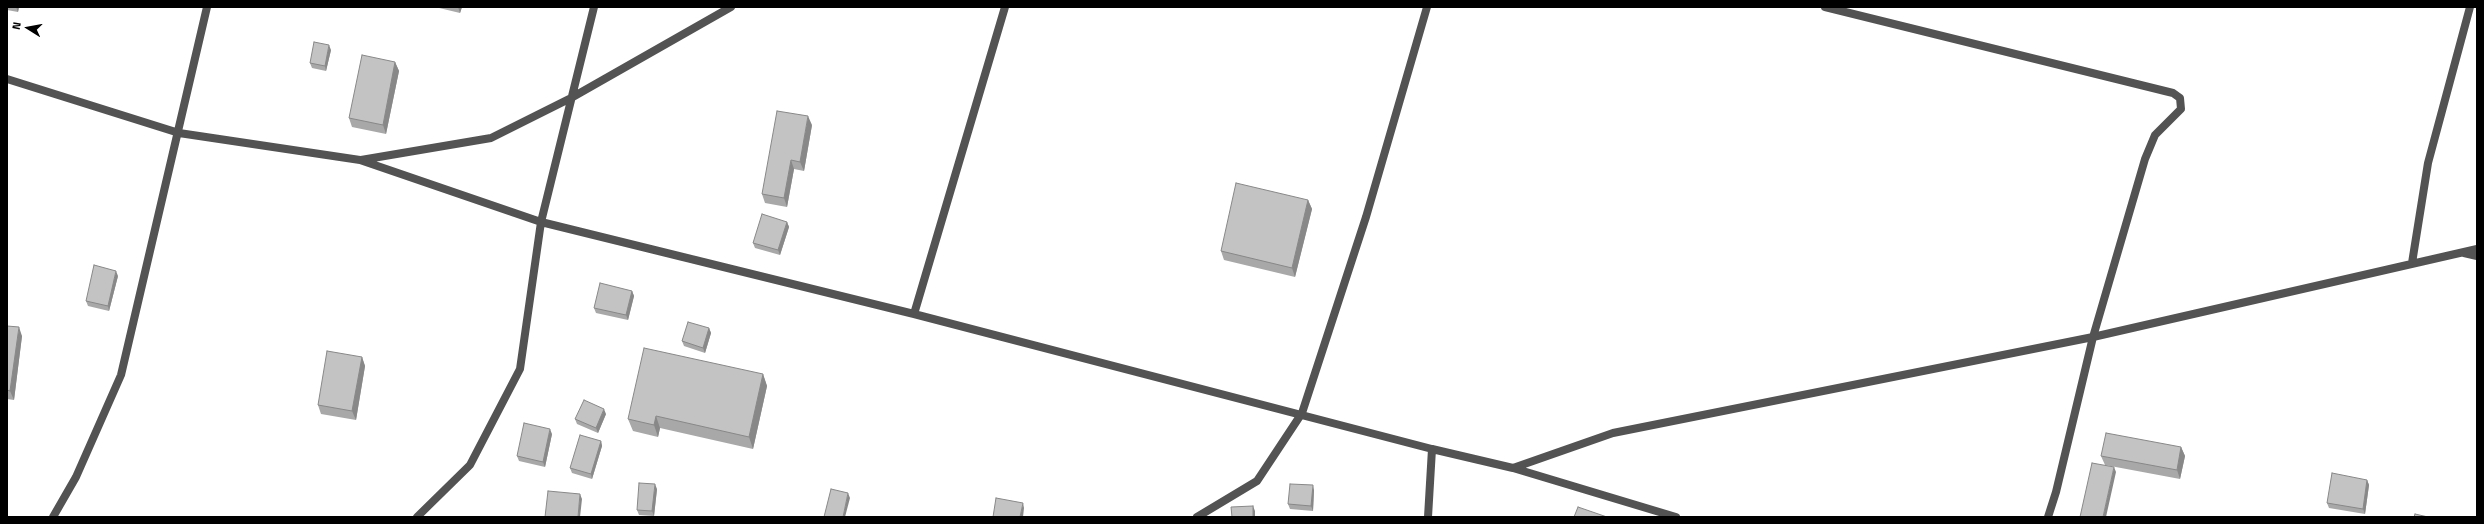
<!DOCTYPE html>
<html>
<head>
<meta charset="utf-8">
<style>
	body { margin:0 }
	#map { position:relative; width:2484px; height:524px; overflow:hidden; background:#fff; font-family:"Titillium Web",sans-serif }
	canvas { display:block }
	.frame { position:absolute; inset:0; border:8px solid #000; pointer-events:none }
	.north { position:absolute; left:8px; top:8px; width:40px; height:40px; -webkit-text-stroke:3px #fff; paint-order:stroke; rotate:281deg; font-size:11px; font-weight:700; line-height:16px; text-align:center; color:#000 }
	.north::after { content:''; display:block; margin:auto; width:14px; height:18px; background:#000; clip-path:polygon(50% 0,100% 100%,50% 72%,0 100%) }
</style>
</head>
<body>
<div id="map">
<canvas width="2484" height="524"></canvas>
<div class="frame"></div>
<div class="north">N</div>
</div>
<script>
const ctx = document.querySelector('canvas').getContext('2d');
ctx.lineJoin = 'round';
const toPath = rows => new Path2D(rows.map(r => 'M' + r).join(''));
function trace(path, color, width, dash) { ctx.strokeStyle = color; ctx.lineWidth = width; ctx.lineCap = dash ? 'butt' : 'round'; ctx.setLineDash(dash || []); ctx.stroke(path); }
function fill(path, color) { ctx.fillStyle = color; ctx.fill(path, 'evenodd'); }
trace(toPath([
	[1825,7,2173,93,2180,98,2181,109,2155,135,2145,159,2093,337,2056,492,2048,517],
	[7,79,179,133,360,160,541,222,914,314,1432,449,1513,468,1676,517],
	[361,160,491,138,571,98,731,7],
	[2464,253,2477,256],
	[2412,263,2428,163,2470,7],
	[914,314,1005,7],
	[1513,468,1613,433,2093,337,2477,249],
	[53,517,76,477,121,375,207,7],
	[417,517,470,465,520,369,541,222,594,7],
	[1197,517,1257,481,1302,413,1366,217,1427,7],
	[1428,517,1432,449]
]), '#535353', 8);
fill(toPath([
	[7,7,19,7,18,12,7,10],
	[435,7,462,7,460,13],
	[331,50,326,71,312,68,310,63],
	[395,62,399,71,386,134,352,127,349,118],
	[812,125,804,171,794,169,787,207,765,203,762,194],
	[1308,200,1312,209,1295,277,1224,260,1221,251],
	[787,222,789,227,780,255,755,248,753,243],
	[118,276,109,311,88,306,86,301],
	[632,291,634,296,628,320,596,313,594,308],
	[7,326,22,336,14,400,7,399],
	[709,328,711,333,705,353,684,346,682,341],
	[362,357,365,366,356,420,321,414,318,405],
	[763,374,767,386,753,449,660,428,658,437,633,431,628,419],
	[606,414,598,433,577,424,575,419],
	[552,434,545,467,519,461,517,456],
	[601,441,602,446,592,479,572,473,570,468],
	[2181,447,2185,456,2180,479,2105,465,2101,456],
	[2367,480,2369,485,2365,514,2329,508,2327,503],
	[657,489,654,516,639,515,637,510],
	[1314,490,1313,511,1290,509,1288,504]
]), '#a8a8a8');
fill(toPath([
	[16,7,19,7,18,12],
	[458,7,462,7,460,13],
	[329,45,331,50,326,71,325,66],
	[395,62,399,71,386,134,383,125],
	[808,116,812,125,804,171,800,162],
	[791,160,794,169,787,207,784,198],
	[1308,200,1312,209,1295,277,1292,268],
	[787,222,789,227,780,255,778,250],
	[116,271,118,276,109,311,108,306],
	[632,291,634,296,628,320,626,315],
	[19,327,22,336,14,400,10,391],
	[709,328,711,333,705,353,703,348],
	[362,357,365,366,356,420,352,411],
	[763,374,767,386,753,449,749,437],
	[604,409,606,414,598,433,596,428],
	[656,416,660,428,658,437,654,425],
	[550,429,552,434,545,467,543,462],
	[601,441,602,446,592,479,591,474],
	[2181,447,2185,456,2180,479,2177,470],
	[2114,467,2116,472,2106,517,2103,517],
	[2367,480,2369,485,2365,514,2363,509],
	[655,484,657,489,654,516,652,511],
	[1313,485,1314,490,1313,511,1311,506],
	[848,493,850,498,845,517,843,517],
	[580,494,582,499,580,517,578,517],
	[1023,503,1024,508,1023,517,1020,517],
	[1253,506,1255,511,1255,517,1253,517]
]), '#888');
const building = toPath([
	[314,42,329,45,325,66,310,63,314,42],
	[362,55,395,62,383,125,349,118,362,55],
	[777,111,808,116,800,162,791,160,784,198,762,194,777,111],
	[1236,183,1308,200,1292,268,1221,251,1236,183],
	[762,214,787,222,778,250,753,243,762,214],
	[94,265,116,271,108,306,86,301,94,265],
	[600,283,632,291,626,315,594,308,600,283],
	[688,322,709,328,703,348,682,341,688,322],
	[7,326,19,327,10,391,7,390,7,326],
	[644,348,763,374,749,437,656,416,654,425,628,419,644,348],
	[327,351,362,357,352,411,318,405,327,351],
	[584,400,604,409,596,428,575,419,584,400],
	[524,423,550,429,543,462,517,456,524,423],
	[2106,433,2181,447,2177,470,2101,456,2106,433],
	[580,435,601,441,591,474,570,468,580,435],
	[2092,463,2114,467,2103,517,2080,517,2092,463],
	[2332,473,2367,480,2363,509,2327,503,2332,473],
	[639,483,655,484,652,511,637,510,639,483],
	[1290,484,1313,485,1311,506,1288,504,1290,484],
	[831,489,848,493,843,517,824,517,831,489],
	[548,491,580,494,578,517,545,517,548,491],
	[996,498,1023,503,1020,517,993,517,996,498],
	[1253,506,1253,517,1232,517,1231,507,1253,506],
	[1578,507,1607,517,1574,517,1578,507],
	[2415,514,2428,517,2414,517,2415,514]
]);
fill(building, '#c3c3c3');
trace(building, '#888', 1);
</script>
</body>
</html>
